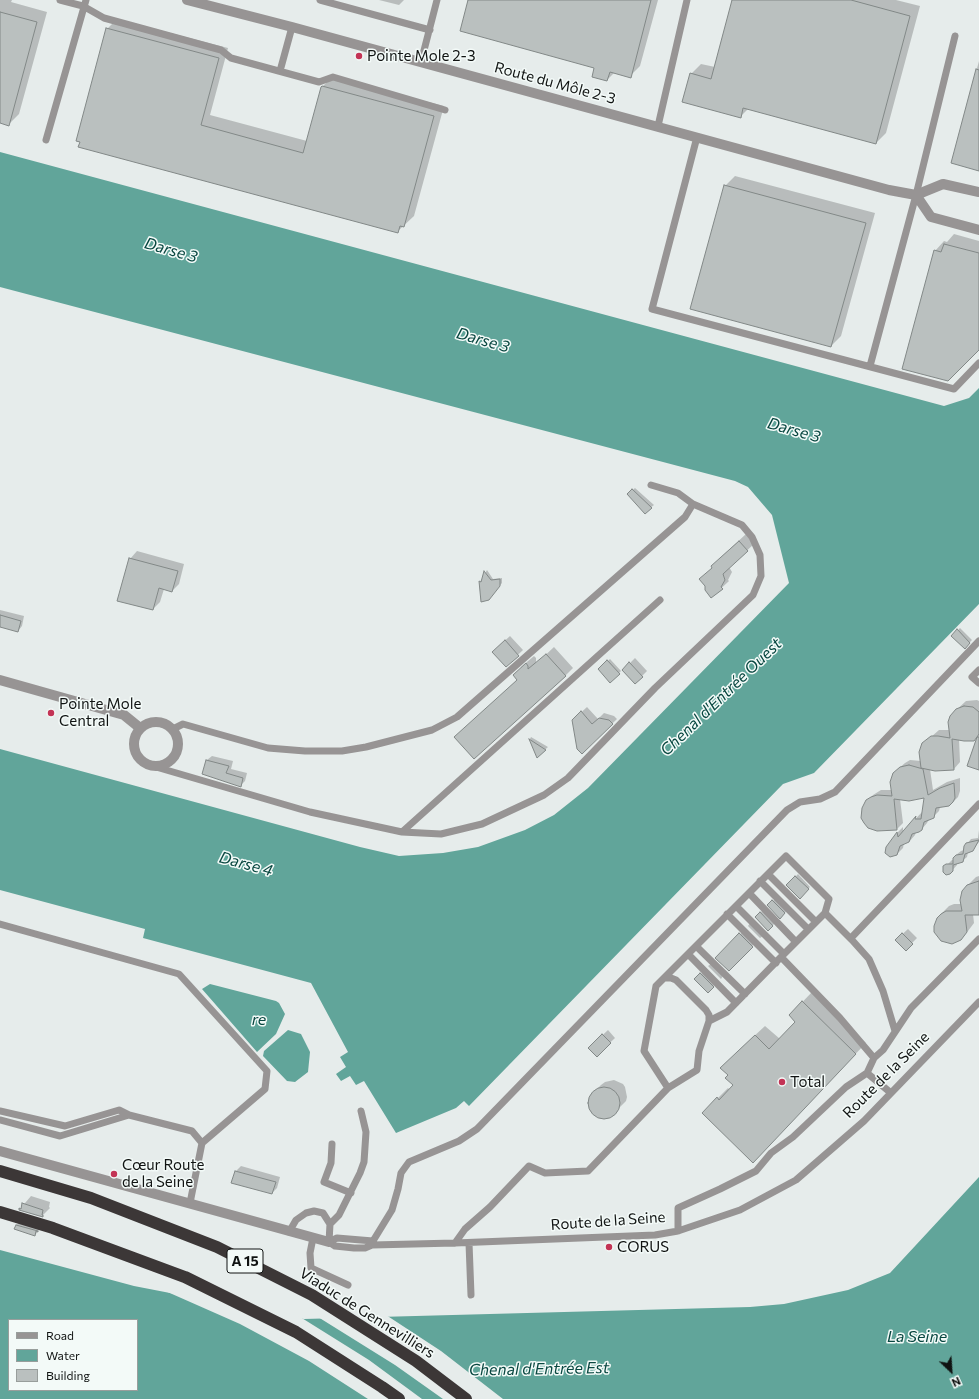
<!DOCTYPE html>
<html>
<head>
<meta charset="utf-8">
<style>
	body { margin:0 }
	#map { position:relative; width:979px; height:1399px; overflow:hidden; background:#e6eceb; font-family:Commissioner,sans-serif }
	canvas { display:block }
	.legend { position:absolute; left:8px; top:1319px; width:130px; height:72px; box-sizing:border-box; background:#f3faf8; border:1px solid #989e9c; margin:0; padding:5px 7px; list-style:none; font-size:12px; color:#101312 }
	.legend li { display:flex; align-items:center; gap:8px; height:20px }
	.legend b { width:20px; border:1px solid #989e9c }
	.north { position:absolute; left:931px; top:1351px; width:40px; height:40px; -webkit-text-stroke:3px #f3faf8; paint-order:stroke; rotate:155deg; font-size:11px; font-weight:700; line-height:16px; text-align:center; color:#101312 }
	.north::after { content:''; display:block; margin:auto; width:14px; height:18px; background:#101312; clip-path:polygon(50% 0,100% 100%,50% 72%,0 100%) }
</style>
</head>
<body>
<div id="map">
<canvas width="979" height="1399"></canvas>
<ul class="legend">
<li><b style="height:5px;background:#979494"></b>Road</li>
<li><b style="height:11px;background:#61a59a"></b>Water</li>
<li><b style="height:11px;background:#bac0bf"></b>Building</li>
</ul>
<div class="north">N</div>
</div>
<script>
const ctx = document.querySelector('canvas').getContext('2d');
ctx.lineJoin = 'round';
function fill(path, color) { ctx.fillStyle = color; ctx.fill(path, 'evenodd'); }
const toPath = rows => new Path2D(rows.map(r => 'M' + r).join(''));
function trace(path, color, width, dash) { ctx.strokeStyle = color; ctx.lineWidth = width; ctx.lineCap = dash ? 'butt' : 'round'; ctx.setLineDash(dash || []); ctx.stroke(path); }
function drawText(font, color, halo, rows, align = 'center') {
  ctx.font = font + ' Commissioner,sans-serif'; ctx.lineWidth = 3; ctx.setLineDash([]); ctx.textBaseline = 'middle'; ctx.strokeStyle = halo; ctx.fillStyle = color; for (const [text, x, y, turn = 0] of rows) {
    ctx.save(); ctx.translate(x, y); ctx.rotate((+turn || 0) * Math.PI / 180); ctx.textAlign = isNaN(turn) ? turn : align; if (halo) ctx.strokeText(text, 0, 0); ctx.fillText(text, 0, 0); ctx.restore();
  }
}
fill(toPath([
	[0,152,944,406,969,398,979,388,979,604,814,773,783,784,469,1106,464,1101,456,1108,396,1133,364,1081,356,1085,350,1076,341,1081,336,1074,346,1067,340,1057,348,1052,311,983,143,938,145,929,0,890,0,749,360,847,399,856,443,853,478,847,525,830,554,815,588,788,789,583,772,515,748,487,735,481,0,287],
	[210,984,276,1001,279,1003,285,1014,276,1034,257,1052,202,989],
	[288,1030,301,1034,310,1052,308,1072,295,1082,287,1081,263,1056,264,1051],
	[979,1177,979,1399,0,1399,0,1250,134,1286,304,1319,750,1307,784,1304,848,1290,890,1273],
	[9,1320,137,1320,137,1390,9,1390]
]), '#61a59a');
fill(toPath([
	[163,1290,297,1315,369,1360,422,1399,368,1399,309,1361,240,1324],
	[386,1315,441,1351,503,1399,443,1399,395,1365,318,1317]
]), '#e6eceb');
fill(toPath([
	[0,0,12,0,11,2,47,12,19,114,9,124,0,122],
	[379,0,404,0,399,5],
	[469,0,658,0,640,66,630,76,615,72,607,80,596,67],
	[733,0,896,0,920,6,886,133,876,143,749,108,741,116,691,74,701,64,715,67],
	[117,19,228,48,210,115,307,141,322,87,332,77,444,106,414,216,398,231,81,141,107,29],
	[979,61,979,170,952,162],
	[735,176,875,213,841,336,831,346,725,186],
	[954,234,979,241,979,348,935,251,944,241,947,242],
	[635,488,654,505,645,512,628,494],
	[746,534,754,544,729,567,732,572,728,580,729,581,712,597,719,559],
	[137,551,184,564,179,584,172,591,164,589,160,602,153,609,130,559],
	[487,570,493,579,502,578,502,583,491,596,480,582],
	[0,610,24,616,22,626,18,631,0,626],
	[960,628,972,640,965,647,952,636],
	[510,636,523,650,506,666,498,647],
	[554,647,573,668,565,676,518,679,521,667,534,656,536,658,536,664],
	[635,658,647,671,635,683,623,670],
	[610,659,621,671,611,681,599,669],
	[977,700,979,701,979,739,959,739,960,762,954,769,930,769,933,790,947,782,960,778,960,791,958,797,952,803,940,807,939,811,933,817,929,819,927,823,921,830,916,832,915,835,909,842,904,843,903,848,897,854,887,848,898,832,903,827,903,832,923,811,925,797,900,799,903,823,897,829,877,830,867,801,873,795,881,790,892,790,898,769,905,763,910,760,921,761,923,744,939,730,950,730,952,714,966,701],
	[587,707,598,719,604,713,614,716,617,719,582,753,573,720],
	[531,737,548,747,538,756,530,739],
	[212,756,233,761,231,769,247,773,245,781,241,785,207,760],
	[979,830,979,842,971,852,968,852,967,857,962,861,957,863,957,865,950,873,944,868,952,860,954,860,956,855,961,851,964,850,967,844,971,839,978,838],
	[798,874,810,887,800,897,788,885],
	[979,876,979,914,973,914,974,923,968,931,960,939,937,918,949,906,954,904,962,904,968,885,976,877],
	[775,899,787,911,780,917,768,905],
	[763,910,775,923,768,930,756,917],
	[750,923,763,936,760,938,748,926],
	[908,929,917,938,906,949,896,940],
	[742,932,754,944,729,970,717,958],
	[711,964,723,976,721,979,708,966],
	[703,972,715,984,708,992,695,979],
	[812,992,866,1043,763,1151,703,1113,728,1088,730,1090,735,1085,729,1075,737,1052,765,1026,780,1039,797,1022,790,1015],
	[608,1030,615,1038,597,1055,589,1048],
	[614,1080,623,1084,625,1087,627,1097,626,1101,611,1116,602,1118,598,1116,591,1110,589,1101,593,1093,601,1085,605,1082],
	[241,1166,280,1177,277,1188,272,1193,236,1171],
	[31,1196,50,1202,49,1207,50,1208,42,1216,20,1209],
	[24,1218,42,1227,35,1235,15,1229,16,1225]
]), '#0003');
const building = toPath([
	[468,0,651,0,631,78,610,72,607,81,592,77,594,68,460,31,468,0],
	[732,0,851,0,910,16,876,144,743,108,741,118,682,102,690,73,711,79,732,0],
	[0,12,37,22,9,126,0,123,0,12],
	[106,28,219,58,201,125,303,153,321,87,322,86,434,116,404,227,400,226,398,233,78,147,80,142,76,141,106,28],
	[976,69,979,70,979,171,951,163,976,69],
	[724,185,866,223,831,347,690,309,724,185],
	[944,244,979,253,979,350,948,381,902,369,934,250,941,252,944,244],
	[632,489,652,508,645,514,627,494,632,489],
	[739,541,748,551,723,574,725,580,721,587,723,589,711,598,705,590,705,586,699,579,712,568,711,566,739,541],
	[129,558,178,571,172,592,159,588,153,610,117,601,129,558],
	[484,571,491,580,500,579,500,586,489,600,481,602,479,581,481,582,484,571],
	[0,615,21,621,18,632,0,627,0,615],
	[957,629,970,643,965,649,951,636,957,629],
	[505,640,519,656,506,667,492,652,505,640],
	[546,654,566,676,474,759,454,737,517,680,513,675,526,663,528,666,528,669,546,654],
	[607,660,620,674,610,683,598,669,607,660],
	[629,662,643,677,635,684,622,670,629,662],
	[964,706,973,707,979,712,979,734,977,737,979,737,979,770,967,766,977,737,974,741,964,741,952,739,954,770,935,771,921,768,919,752,922,743,931,736,938,736,950,738,948,722,950,716,956,709,964,706],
	[581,711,592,724,599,718,609,720,613,724,582,754,577,749,572,720,581,711],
	[529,739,546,750,537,758,529,739],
	[206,760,229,766,226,773,243,778,241,787,202,774,206,760],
	[909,765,923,769,928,795,940,788,954,783,955,798,953,802,949,806,936,808,934,818,924,822,922,830,919,832,912,834,909,842,900,846,897,855,890,857,885,853,886,847,897,832,898,837,916,816,915,819,921,819,924,798,909,801,894,799,897,830,877,831,868,828,864,823,861,818,862,808,866,800,871,797,877,795,892,796,890,782,893,773,900,767,909,765],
	[979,840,973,851,965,854,963,862,953,865,953,871,950,874,946,875,943,872,943,866,946,864,953,864,953,858,956,855,963,854,964,846,966,843,979,840],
	[795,876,809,889,800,899,786,885,795,876],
	[979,881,979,915,965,915,967,932,961,940,952,944,941,941,934,932,934,926,937,918,941,914,946,911,962,911,960,900,962,891,967,885,979,881],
	[772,900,785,913,780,919,767,905,772,900],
	[760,912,773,926,768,931,755,917,760,912],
	[739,933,753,947,729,971,715,958,739,933],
	[902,933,913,944,906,951,895,940,902,933],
	[700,973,714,987,708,993,694,979,700,973],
	[802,1001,856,1054,753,1163,702,1113,717,1097,719,1100,733,1085,725,1078,728,1075,720,1068,755,1035,769,1049,795,1022,789,1015,802,1001],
	[602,1034,611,1043,597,1057,588,1048,602,1034],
	'588 1103a16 16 0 1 1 32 0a16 16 0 1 1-32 0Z',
	[235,1171,276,1182,272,1194,231,1183,235,1171],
	[22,1203,43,1210,42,1215,43,1215,43,1217,19,1210,19,1208,21,1209,22,1203],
	[16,1225,38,1231,38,1232,36,1231,35,1236,14,1229,16,1225]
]);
fill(building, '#bac0bf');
trace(building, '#828887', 1);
trace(toPath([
	[60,0,83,6,104,18,221,50,231,58,319,82,333,77,445,110],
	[320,0,430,30],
	[421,62,437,0],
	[280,71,292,27],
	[658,126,687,0],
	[697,137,652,309,954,389,979,363],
	[46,140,86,0],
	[870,366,916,195,955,36],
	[979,670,972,677,979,683],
	[173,729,183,724,268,748,305,751,342,751,366,747,432,730,457,717,685,517,693,504,678,493,651,485],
	[156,767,310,812,402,832,660,600],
	[402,832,441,834,482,824,544,795,568,778,655,688,753,595,761,576,760,555,752,537,742,525,693,504],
	[768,874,816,922],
	[760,881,808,929],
	[749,893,796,942],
	[736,906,784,954],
	[727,914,776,963],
	[0,924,179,974,267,1071,265,1089,202,1143,192,1131,129,1115,119,1110,65,1126,0,1111],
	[851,938,979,804],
	[696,946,745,994],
	[688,954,736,1003],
	[781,957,825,913,852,940,869,959,883,991,895,1031],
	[665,978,671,978,676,980,706,1010,709,1015,709,1021],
	[874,1058,883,1050,911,1008,979,939],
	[668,1088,644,1051,656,986,786,856,829,899,825,913],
	[0,1120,60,1136,129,1115],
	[332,1144,331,1163,324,1182,351,1193],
	[190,1203,202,1143],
	[330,1224,339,1215,360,1173,364,1162,366,1132,361,1111],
	[678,1231,678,1208,720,1189,756,1171,771,1153,793,1137,846,1087,867,1073],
	[289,1232,296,1220,306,1213,314,1211,323,1213,330,1224,329,1242],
	[313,1238,310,1253,311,1268,348,1285],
	[329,1242,335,1246,354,1248,365,1248,372,1245,455,1243,655,1235,678,1231,740,1210,796,1180,864,1121,979,1002],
	[329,1242,337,1238,373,1241],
	[455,1243,465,1229,490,1207,529,1166,545,1173,588,1171,668,1088,697,1070,699,1051,709,1021,727,1012,781,957,840,1018,874,1058,867,1073,891,1093],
	[469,1243,471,1295],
	[372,1245,373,1241,392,1210,398,1189,401,1173,409,1162,459,1141,477,1129,787,810,800,802,820,799,835,792,979,641]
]), '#979494', 7);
trace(toPath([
	[187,0,292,27,889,190,916,195,943,184,979,192],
	[916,195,931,217,979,230],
	[0,680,124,715,140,728],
	'134 744a22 22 0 1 1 44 0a22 22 0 1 1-44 0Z',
	[0,1151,329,1242]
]), '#979494', 10);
trace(toPath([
	[0,1171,91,1198,217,1247,312,1295,416,1361,466,1399],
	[0,1212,53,1228,185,1277,296,1332,382,1387,399,1399]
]), '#3c3737', 12);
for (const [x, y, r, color] of [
	[359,56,4,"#c33355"],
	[51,713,4,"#c33355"],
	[782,1082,4,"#c33355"],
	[114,1174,4,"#c33355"],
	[609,1247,4,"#c33355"]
]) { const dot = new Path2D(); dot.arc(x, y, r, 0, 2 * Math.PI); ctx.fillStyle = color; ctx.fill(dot); trace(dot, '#f3faf8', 1.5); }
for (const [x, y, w] of [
	[245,1261,36]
]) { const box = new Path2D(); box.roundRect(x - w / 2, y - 12, w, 24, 3); ctx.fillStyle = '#f3faf8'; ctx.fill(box); trace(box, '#101312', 1); }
drawText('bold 14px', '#101312', null, [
	["A 15",245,1261]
]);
drawText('15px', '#101312', '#f3faf8', [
	["Pointe Mole 2-3",367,56],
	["Pointe Mole",59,704],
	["Central",59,721],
	["Total",790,1082],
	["Cœur Route",122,1165],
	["de la Seine",122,1182],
	["CORUS",617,1247]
], 'left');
drawText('15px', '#101312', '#f3faf8', [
	["Route du Môle 2-3",555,83,15],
	["Route de la Seine",886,1075,-45],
	["Route de la Seine",608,1221,-4],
	["Viaduc de Gennevilliers",367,1313,32]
]);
drawText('italic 16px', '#084740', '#f3faf8', [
	["Darse 3",171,250,16],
	["Darse 3",483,340,16],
	["Darse 3",794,430,16],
	["Chenal d'Entrée Ouest",721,697,-44],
	["Darse 4",246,864,15],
	["re",259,1020],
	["La Seine",917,1337],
	["Chenal d'Entrée Est",539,1369,-1]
]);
</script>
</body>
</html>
